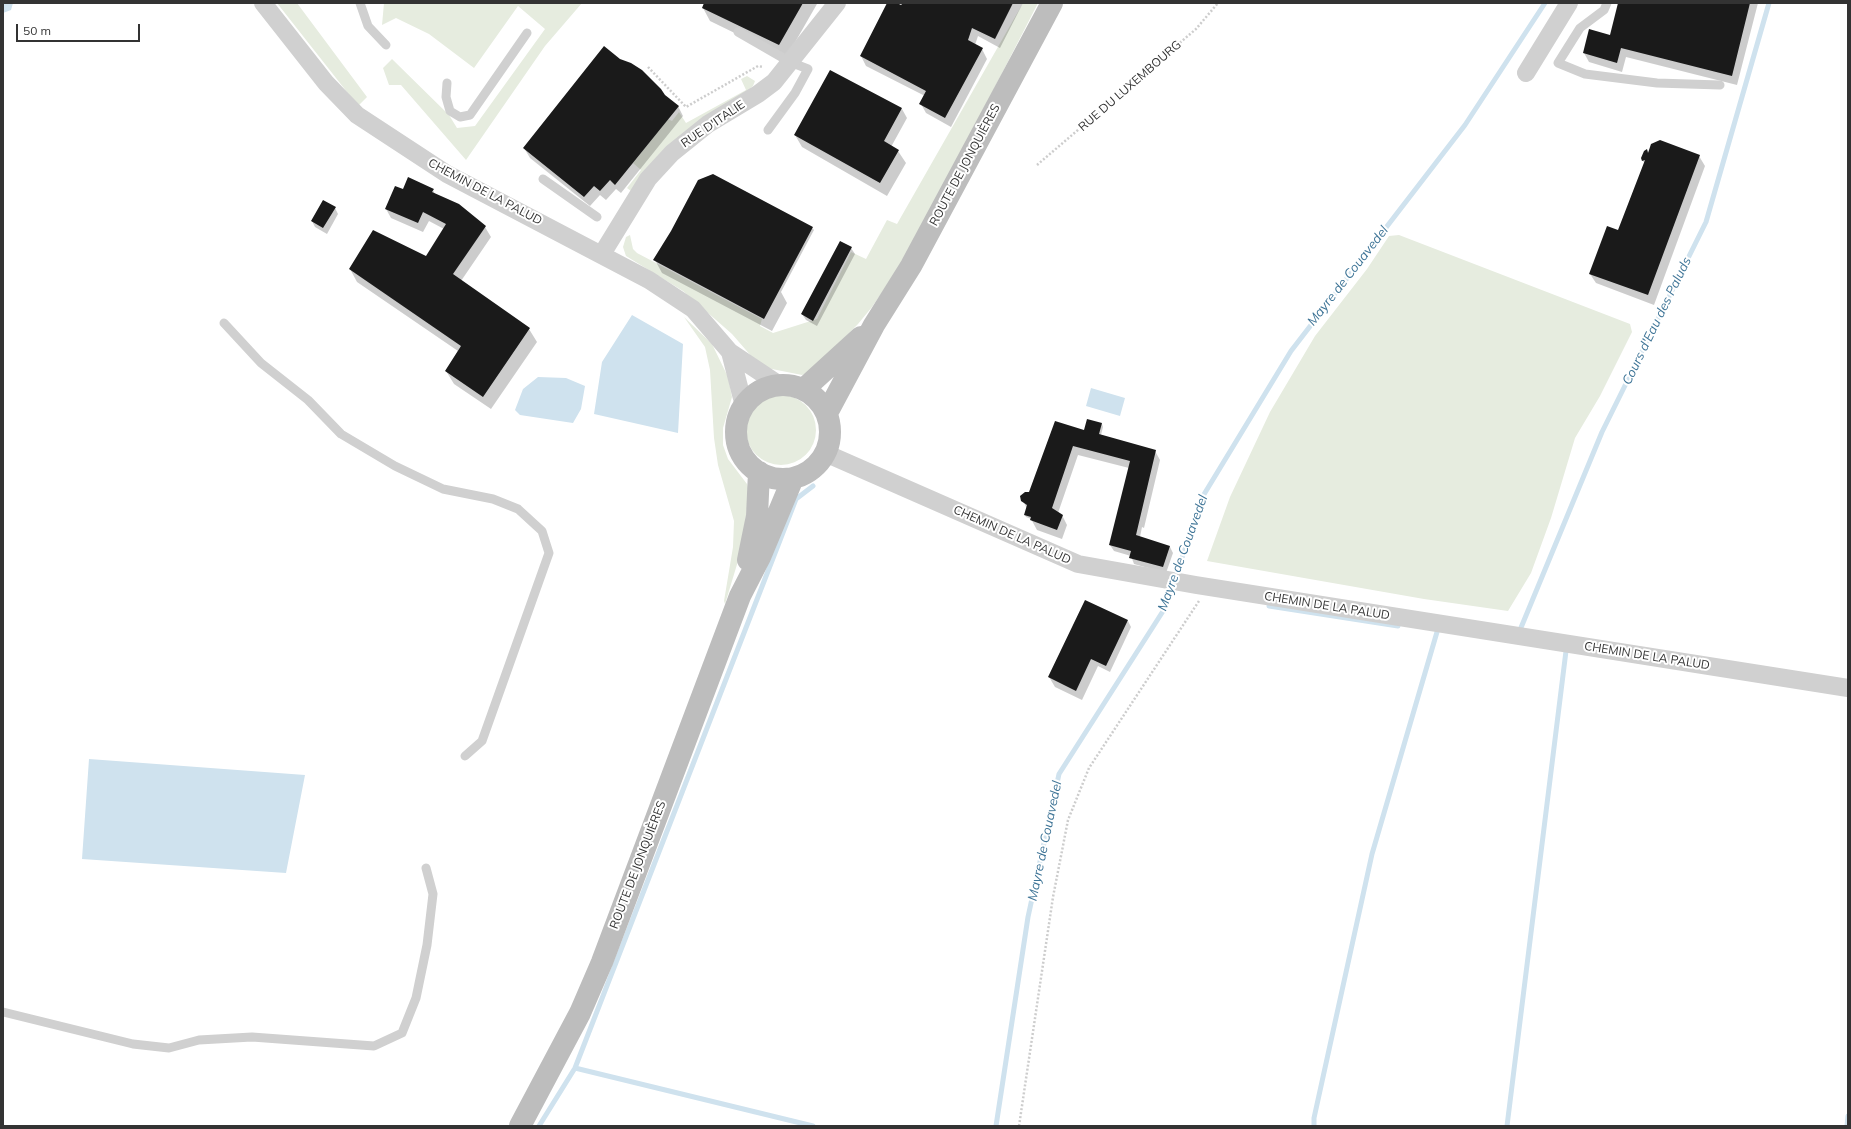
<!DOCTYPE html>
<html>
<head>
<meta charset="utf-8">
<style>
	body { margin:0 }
	#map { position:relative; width:1851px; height:1129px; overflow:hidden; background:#fff; font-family:Mulish,sans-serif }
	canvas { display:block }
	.frame { position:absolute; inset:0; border:4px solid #333; pointer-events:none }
	.scale { position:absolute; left:16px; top:24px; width:124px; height:18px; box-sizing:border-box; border:2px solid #333; border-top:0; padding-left:5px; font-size:12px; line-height:14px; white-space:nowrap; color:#333; -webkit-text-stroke:3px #fff; paint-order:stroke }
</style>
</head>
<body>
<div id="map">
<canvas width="1851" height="1129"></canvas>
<div class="frame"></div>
<div class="scale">50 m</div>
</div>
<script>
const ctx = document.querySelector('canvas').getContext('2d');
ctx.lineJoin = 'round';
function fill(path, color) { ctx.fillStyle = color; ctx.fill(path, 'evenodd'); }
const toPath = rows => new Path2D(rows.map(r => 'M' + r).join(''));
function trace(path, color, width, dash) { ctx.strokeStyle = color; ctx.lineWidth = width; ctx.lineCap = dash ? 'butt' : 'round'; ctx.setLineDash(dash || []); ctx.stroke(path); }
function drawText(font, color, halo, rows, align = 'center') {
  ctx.font = font + ' Mulish,sans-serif'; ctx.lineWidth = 4; ctx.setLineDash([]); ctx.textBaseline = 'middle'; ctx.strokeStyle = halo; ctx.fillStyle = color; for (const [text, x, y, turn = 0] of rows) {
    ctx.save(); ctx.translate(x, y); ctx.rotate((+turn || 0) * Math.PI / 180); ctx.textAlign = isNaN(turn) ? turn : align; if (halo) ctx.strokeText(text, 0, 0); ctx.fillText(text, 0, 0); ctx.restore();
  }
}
fill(toPath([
	[277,3,297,3,367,97,358,106],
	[384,3,582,3,545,46,466,160,401,85,389,85,383,68,392,59,449,115,457,128,475,126,545,29,518,6,474,68,429,34,396,18,382,25],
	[1023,3,1038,3,960,155,896,272,872,307,858,324,811,372,802,375,767,368,752,357,732,334,683,291,626,256,623,247,626,237,630,235,633,249,637,253,762,319,760,326,773,333,817,319,851,252,866,259,887,220,897,224],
	[747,76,755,81,753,86,631,191,627,188,641,170,633,163,668,119,672,121,679,112,686,123,746,90,741,79],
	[1399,235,1630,324,1632,332,1600,396,1575,438,1551,518,1531,573,1508,611,1424,599,1207,561,1230,497,1270,412,1315,336,1367,269,1389,236],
	[684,317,712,344,728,377,732,397,723,428,723,445,728,459,747,484,749,491,742,548,725,604,724,601,733,547,734,521,718,465,714,438,710,370,705,347],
	'746 430a35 35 0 1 1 70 0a35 35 0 1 1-70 0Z'
]), '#e6ecdf');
fill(toPath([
	[3,3,13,3,11,10,3,13],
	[632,315,683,344,678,433,594,414,602,362],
	[538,377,566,378,585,386,581,409,573,423,520,415,515,410,523,389],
	[1091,388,1125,398,1120,416,1086,406],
	[89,759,305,775,286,873,82,859]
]), '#cfe2ee');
fill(toPath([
	[706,3,816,3,817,4,786,58,710,21,703,8],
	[888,3,895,3,902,7,904,3,1023,3,1000,48,978,36,975,45,982,49,987,59,951,127,926,113,921,104,925,96,866,66,861,56],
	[1619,3,1758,3,1737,85,1626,57,1622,72,1589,62,1584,53,1611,36],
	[619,59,678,106,683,116,621,193,616,189,606,200,600,195,590,206,530,158,524,148],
	[902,109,907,118,891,147,898,151,906,163,887,196,802,147,795,135],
	[1647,150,1649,153,1699,156,1705,166,1654,305,1596,283,1590,274,1619,231,1645,164,1643,161],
	[403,190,433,190,436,196,485,227,491,237,461,281,529,329,537,342,491,409,454,384,446,371,458,351,357,282,350,269,374,232,426,257,444,229,429,221,423,232,391,218,386,209],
	[335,208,338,214,327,234,315,227,312,221],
	[812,228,814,230,781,292,787,303,772,331,662,273,655,260],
	[851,248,855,254,817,326,806,320,802,314],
	[1088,420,1102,424,1103,427,1101,435,1155,451,1160,460,1144,528,1142,527,1140,537,1170,547,1173,553,1166,573,1134,564,1131,556,1114,551,1110,545,1129,468,1078,455,1058,513,1062,515,1067,525,1062,539,1037,530,1031,519,1026,517,1025,515,1027,509,1021,496,1029,493,1085,431],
	[1128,621,1131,627,1110,672,1098,666,1082,700,1055,687,1049,677]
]), '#0003');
trace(toPath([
	[1269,606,1398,626],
	[1520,630,1602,432,1706,222,1769,3],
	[575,1068,813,1126],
	[539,1126,575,1068,796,499,813,486],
	[996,1126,1028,917,1059,774,1165,608,1203,496,1291,351,1465,125,1545,3],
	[1314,1126,1314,1118,1372,854,1437,632],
	[1507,1126,1566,651],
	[1847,1126,1848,1116]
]), '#cfe2ee', 5);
fill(toPath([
	[704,3,803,3,779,45,702,8],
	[887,3,897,3,901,5,903,3,1013,3,995,39,972,28,968,40,983,48,945,118,919,104,926,91,860,56],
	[1618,3,1750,3,1732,76,1621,48,1617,63,1583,53,1589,29,1610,35],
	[604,46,620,59,631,63,642,70,661,89,665,95,679,106,615,185,610,180,600,191,594,186,584,197,523,148],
	[830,70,902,108,884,141,899,150,880,183,794,135],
	[1660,140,1700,155,1648,295,1589,274,1607,226,1618,230,1645,160,1642,161,1641,158,1644,151,1647,149,1648,153,1651,144],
	[713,174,813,227,764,319,653,260,671,231,698,180],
	[408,177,434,189,432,192,459,204,486,226,453,274,530,328,483,397,445,371,461,346,349,269,373,230,426,256,446,224,423,212,418,223,385,209,395,186,403,189],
	[323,200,336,207,323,228,311,221],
	[840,241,852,247,813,321,801,314],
	[1087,419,1102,423,1099,434,1156,450,1136,535,1170,546,1163,567,1129,558,1131,551,1109,545,1130,461,1073,446,1052,508,1063,515,1057,530,1030,520,1031,517,1024,515,1027,505,1021,501,1020,496,1025,492,1029,492,1055,421,1084,430],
	[1085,600,1128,620,1106,666,1091,659,1076,691,1048,677]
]), '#1a1a1a');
trace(toPath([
	[648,67,686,107,758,66,763,67],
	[1037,165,1196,29,1218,3],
	[1019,1126,1053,897,1068,820,1089,768,1199,601]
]), '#cdcdcd', 2.5, [2, 2]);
trace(toPath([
	[360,3,368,26,386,45],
	[1607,3,1604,10,1580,28,1558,63,1585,74,1657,83,1720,85],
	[738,32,790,62,808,69,795,93,768,130],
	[447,83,446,97,450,111,460,117,470,115,527,33],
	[543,179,597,217],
	[224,323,261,363,308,400,341,434,395,466,443,489,493,499,518,509,542,531,549,553,482,741,465,756],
	[3,1012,133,1044,169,1048,199,1040,252,1037,374,1046,402,1033,416,998,427,945,433,894,426,868]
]), '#d0d0d0', 9);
trace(toPath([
	[263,3,326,83,357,115,447,174,649,280,693,309,730,352,778,384],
	[1526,73,1569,3],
	[602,254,648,179,672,153,708,124,758,94,774,82,837,3],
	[730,352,744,406],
	[825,453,1078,564,1196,585,1848,688]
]), '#d0d0d0', 18);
trace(toPath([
	'736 432a47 47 0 1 1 94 0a47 47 0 1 1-94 0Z',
	[804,389,861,337],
	[827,413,874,325,911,266,1052,3],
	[748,560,757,516,759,472],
	[520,1126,580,1013,602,962,740,596,760,557,793,478]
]), '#bdbdbd', 22);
drawText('12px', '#333', '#fff', [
	["RUE DU LUXEMBOURG",1130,86,-41],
	["RUE D'ITALIE",713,124,-34],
	["ROUTE DE JONQUIÈRES",965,165,-62],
	["CHEMIN DE LA PALUD",485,192,28],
	["CHEMIN DE LA PALUD",1012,535,24],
	["CHEMIN DE LA PALUD",1327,606,9],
	["CHEMIN DE LA PALUD",1647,656,9],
	["ROUTE DE JONQUIÈRES",638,865,-69]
]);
drawText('italic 13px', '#3f7597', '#fff', [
	["Mayre de Couavedel",1348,276,-52],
	["Cours d'Eau des Paluds",1657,321,-64],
	["Mayre de Couavedel",1183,553,-70],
	["Mayre de Couavedel",1045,841,-78]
]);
</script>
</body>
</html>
